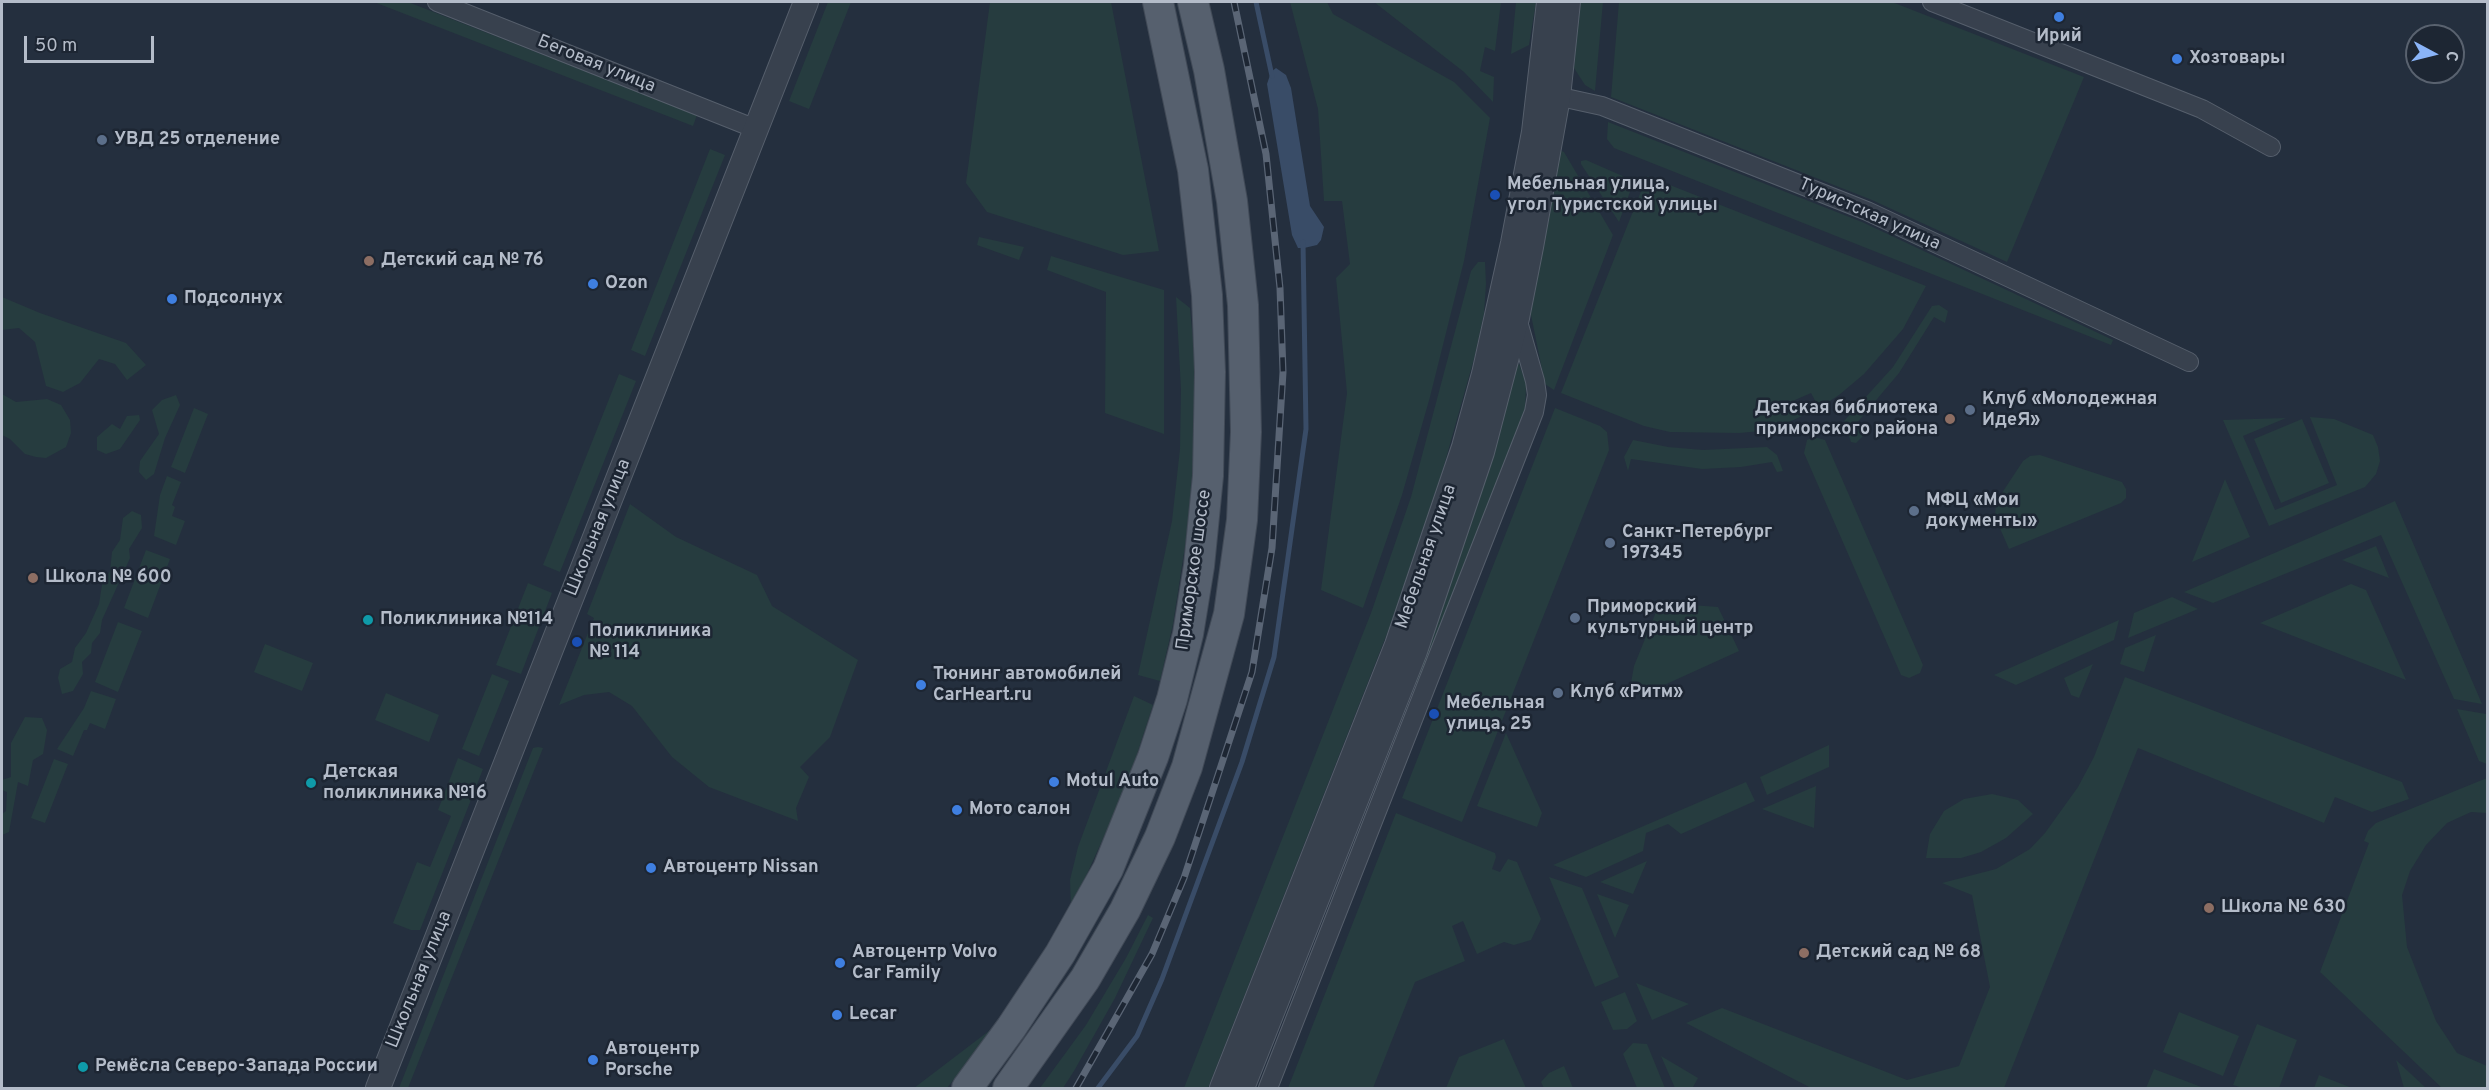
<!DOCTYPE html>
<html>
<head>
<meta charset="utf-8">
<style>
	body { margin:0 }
	#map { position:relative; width:2489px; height:1090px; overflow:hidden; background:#242f3e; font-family:Overpass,sans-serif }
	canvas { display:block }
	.frame { position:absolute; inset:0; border:3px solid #b4bcc9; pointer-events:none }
	.north { position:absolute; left:2405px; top:24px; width:60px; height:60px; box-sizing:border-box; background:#1d2633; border:2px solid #59626f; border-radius:50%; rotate:97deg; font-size:16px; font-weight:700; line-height:24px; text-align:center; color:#b4bcc9 }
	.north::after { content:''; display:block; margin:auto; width:21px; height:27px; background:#8ab4f8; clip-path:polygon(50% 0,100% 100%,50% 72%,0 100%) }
	.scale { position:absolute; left:24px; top:36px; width:130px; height:27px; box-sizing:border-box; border:3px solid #b4bcc9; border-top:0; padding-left:8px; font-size:18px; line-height:21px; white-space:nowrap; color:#b4bcc9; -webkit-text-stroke:4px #1d2633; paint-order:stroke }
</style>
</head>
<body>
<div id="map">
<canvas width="2489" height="1090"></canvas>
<div class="frame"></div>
<div class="north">С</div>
<div class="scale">50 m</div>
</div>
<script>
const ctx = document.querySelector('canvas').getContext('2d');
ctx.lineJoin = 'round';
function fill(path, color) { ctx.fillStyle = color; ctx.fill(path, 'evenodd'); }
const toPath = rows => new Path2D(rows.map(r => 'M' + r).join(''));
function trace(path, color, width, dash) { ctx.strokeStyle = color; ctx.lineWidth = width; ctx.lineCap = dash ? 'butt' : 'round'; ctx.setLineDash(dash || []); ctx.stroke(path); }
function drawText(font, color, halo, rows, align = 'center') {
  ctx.font = font + ' Overpass,sans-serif'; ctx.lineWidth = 5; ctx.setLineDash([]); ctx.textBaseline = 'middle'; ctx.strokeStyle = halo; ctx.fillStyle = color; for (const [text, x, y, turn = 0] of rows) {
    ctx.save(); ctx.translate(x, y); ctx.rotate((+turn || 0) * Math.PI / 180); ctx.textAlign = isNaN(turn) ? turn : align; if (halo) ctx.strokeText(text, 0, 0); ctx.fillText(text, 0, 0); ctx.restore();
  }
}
fill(toPath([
	[374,2,408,2,697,115,693,126],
	[828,2,851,2,809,109,789,101],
	[990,2,1111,2,1159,251,1123,255,987,212,966,183],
	[1290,2,1327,2,1333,14,1454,82,1490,118,1464,261,1430,397,1402,495,1363,608,1321,590,1347,393,1336,278,1350,264,1342,201,1324,201,1318,109],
	[1374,2,1501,2,1495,51,1485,47,1480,71,1494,77,1493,102,1464,72],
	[1516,2,1536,2,1529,45,1511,54],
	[1578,2,1603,2,1595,91,1585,85,1574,68],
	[1619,2,1892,2,2084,77,2007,262,1872,200,1611,97],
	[1608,122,1862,222,2113,340,2111,345,1614,148,1607,139],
	[710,149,725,155,645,356,631,350],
	[1559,150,1564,152,1613,235,1554,390,1545,384,1530,310],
	[1586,160,1634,181,1619,222,1581,164,1581,161],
	[1647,176,1926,286,1903,329,1864,374,1839,395,1819,408,1811,393,1795,400,1802,416,1787,423,1761,431,1739,433,1670,432,1644,426,1561,393],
	[979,237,1024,247,1019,260,977,245],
	[1051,256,1164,290,1164,434,1105,413,1106,292,1047,270],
	[1478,262,1485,262,1486,284,1484,313,1475,355,1443,469,1392,621,1208,1088,1184,1088,1371,613,1411,497,1471,271],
	[2,297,40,313,126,343,146,365,127,380,115,364,99,359,80,383,63,392,46,386,35,342,19,328,2,330],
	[1176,297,1190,308,1196,371,1195,435,1192,501,1173,624,1160,681,1138,675,1172,521,1180,449,1181,389],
	[1939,305,1948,311,1945,323,1934,317,1899,373,1856,424,1863,436,1856,443,1851,442,1844,421,1893,367,1932,306],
	[1519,364,1526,383,1525,413,1418,683,1414,682,1516,365],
	[619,374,636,381,560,572,543,565],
	[2,394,16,402,47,399,61,405,70,420,71,433,66,447,46,458,36,457,25,454,10,439,2,435],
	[176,395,180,405,165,438,154,474,146,480,139,472,140,461,159,434,152,410,162,400],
	[194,408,208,414,185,473,171,467],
	[1555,408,1600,426,1607,432,1609,450,1462,822,1402,798],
	[139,415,140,420,120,449,106,454,97,450,97,437,112,424,120,429,127,416],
	[2310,417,2334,419,2373,435,2378,447,2380,461,2376,474,2365,487,2269,526,2223,420,2286,418,2243,436,2275,510,2337,485],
	[2302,419,2329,483,2281,503,2254,439],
	[1814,437,1825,440,1923,665,1920,673,1909,678,1901,675,1804,453,1807,440],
	[1633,440,1668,447,1703,450,1767,447,1777,455,1783,471,1777,472,1772,462,1741,467,1702,469,1631,459,1628,471,1624,457],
	[2040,455,2122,482,2126,489,2126,498,2121,503,2009,549,1995,517,1996,502,2023,461,2030,456],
	[167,476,181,482,172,505,175,507,172,516,185,521,176,545,154,536,160,495],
	[2225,479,2250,537,2192,562],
	[2395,501,2482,704,2454,699,2381,535,2213,603,2184,592],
	[630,504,676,537,757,575,772,606,858,660,830,737,800,767,809,777,796,808,798,821,709,787,672,757,632,706,609,692,584,695,559,705,594,618,587,614],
	[132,511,141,515,142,528,129,549,130,558,102,620,100,633,92,643,91,653,82,662,83,674,73,691,62,694,58,678,60,669,72,662,75,648,86,633,99,604,102,585,110,571,112,552,120,540,123,518],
	[2376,546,2389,578,2342,560],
	[146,550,170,559,148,618,124,608],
	[528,583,552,593,521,674,496,665],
	[2351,584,2366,590,2406,680,2260,623],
	[2172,597,2198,609,2128,638,2134,613],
	[1665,603,1718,607,1739,651,1640,696,1631,683,1634,666,1658,607],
	[2119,620,2114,640,2016,685,1994,675],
	[118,622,142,631,118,692,95,682],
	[2156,635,2144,672,2120,664,2125,648],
	[265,644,313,663,302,691,254,672],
	[2093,664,2079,698,2071,695,2064,678],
	[492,674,509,681,479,756,462,749],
	[2125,677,2402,782,2409,799,2372,812,2335,797,2324,823,2138,748,2004,1088,1811,1088,1686,1023,1722,1008,1907,1080,1959,1066,1990,987,1972,895,1942,883,1996,869,2030,849,2045,833,2078,787,2094,757],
	[91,691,116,699,105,729,90,723,87,730,84,730,73,756,57,749,84,708],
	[386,693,439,715,429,742,375,720],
	[1134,696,1153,705,1126,788,1071,909,1070,880,1078,847],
	[2457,709,2486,714,2487,764,2479,761],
	[25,717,42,718,47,730,43,754,33,760,28,786,18,782,9,832,2,835,2,814,6,811,7,792,2,790,2,780,11,777,11,743],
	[1506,733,1542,813,1537,827,1477,806],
	[1829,745,1829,767,1767,795,1760,777],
	[538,747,543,748,408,1088,399,1088,533,748],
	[458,758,483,769,420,930,411,930,393,923,417,862,430,867,451,816,438,810],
	[54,759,68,764,45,823,31,818],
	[2487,778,2487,813,2471,812,2447,823,2426,845,2410,871,2402,895,2407,947,2436,1021,2457,1053,2487,1066,2487,1088,2442,1088,2320,972,2369,843,2364,841,2368,831,2376,823],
	[1746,782,1755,801,1681,834,1668,824,1646,833,1643,851,1586,877,1553,865],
	[1816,786,1814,828,1762,809],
	[1992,794,2018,800,2033,814,2006,838,1981,852,1961,858,1926,858,1930,834,1944,811,1964,799],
	[1396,813,1495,853,1496,857,1492,869,1500,872,1508,859,1517,862,1541,919,1531,940,1514,945,1504,942,1477,954,1463,921,1452,926,1465,961,1415,982,1373,1088,1288,1088],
	[1647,861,1633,894,1600,882],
	[1549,877,1582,888,1619,977,1595,987],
	[1597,894,1629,905,1615,938],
	[1148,915,1153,918,1115,998,1074,1071,1063,1088,1040,1088,1086,1025,1126,958],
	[1636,983,1689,1004,1652,1020],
	[1625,992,1637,1021,1627,1029,1613,1030,1601,1002],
	[2179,1012,2239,1036,2223,1076,2163,1052],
	[998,1024,947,1088,914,1088],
	[2257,1024,2297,1040,2279,1088,2243,1088,2233,1085],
	[1504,1039,1526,1088,1446,1088,1459,1057],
	[1633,1043,1647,1044,1665,1088,1637,1088,1623,1054],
	[1661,1056,1698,1078,1693,1087,1675,1088],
	[2396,1060,2426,1088,2404,1088],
	[1564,1066,1573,1088,1544,1088,1541,1082,1549,1073],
	[2154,1069,2204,1088,2146,1088],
	[2319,1075,2352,1088,2314,1088]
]), '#263c3f');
fill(toPath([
	[1276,68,1286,75,1291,88,1310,206,1324,227,1321,240,1317,245,1304,248,1298,248,1292,235,1267,84,1271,72]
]), '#394c67');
trace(toPath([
	[1256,2,1272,76],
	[1098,1088,1137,1036,1162,979,1242,762,1274,657,1306,429,1303,242]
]), '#394c67', 5);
const minor = toPath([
	[437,2,756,129],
	[1932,2,2202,109,2271,147],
	[1547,94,1602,106,1867,211,2189,362],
	[1268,1088,1534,412,1537,395,1535,381,1517,318]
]);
const tertiary = toPath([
	[378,1088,806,2],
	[1222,1088,1397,645,1464,447,1484,374,1513,243,1534,132,1549,2],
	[1242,1088,1415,651,1482,452,1517,318,1531,247,1558,97,1568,2]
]);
const primary = toPath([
	[967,1088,1011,1028,1060,954,1108,869,1153,757,1172,699,1188,634,1199,566,1208,476,1210,372,1207,295,1193,170,1158,2],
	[1008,1088,1085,979,1125,910,1160,837,1187,767,1229,614,1242,520,1246,432,1243,305,1232,201,1209,70,1193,2]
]);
trace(minor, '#565f6c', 20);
trace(tertiary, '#565f6c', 26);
trace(primary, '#414a57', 32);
trace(minor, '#38414e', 18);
trace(tertiary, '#38414e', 24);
trace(primary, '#56606e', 30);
const rail = toPath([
	[1076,1088,1152,954,1184,878,1252,672,1272,548,1283,372,1280,288,1266,154,1234,2]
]);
trace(rail, '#5a6575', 7);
trace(rail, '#1d2633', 4.5, [14]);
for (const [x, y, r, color] of [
	[2059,17,6,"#3f7fe0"],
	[2177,59,6,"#3f7fe0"],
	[102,140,6,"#5c6f8a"],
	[1495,195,6,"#1a4fb4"],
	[369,261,6,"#8d6e63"],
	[593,284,6,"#3f7fe0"],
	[172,299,6,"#3f7fe0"],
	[1970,410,6,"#5c6f8a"],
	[1950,419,6,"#8d6e63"],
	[1914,511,6,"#5c6f8a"],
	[1610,543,6,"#5c6f8a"],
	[33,578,6,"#8d6e63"],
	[1575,618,6,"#5c6f8a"],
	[368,620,6,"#0f9aa8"],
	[577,642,6,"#1a4fb4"],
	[921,685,6,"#3f7fe0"],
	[1558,693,6,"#5c6f8a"],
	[1434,714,6,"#1a4fb4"],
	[1054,782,6,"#3f7fe0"],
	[311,783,6,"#0f9aa8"],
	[957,810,6,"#3f7fe0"],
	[651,868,6,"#3f7fe0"],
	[2209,908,6,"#8d6e63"],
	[1804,953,6,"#8d6e63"],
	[840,963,6,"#3f7fe0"],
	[837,1015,6,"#3f7fe0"],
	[593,1060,6,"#3f7fe0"],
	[83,1067,6,"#0f9aa8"]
]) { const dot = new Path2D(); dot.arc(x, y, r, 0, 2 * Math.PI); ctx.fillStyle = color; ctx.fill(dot); trace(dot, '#1d2633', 2); }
drawText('bold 18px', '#b4bcc9', '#1d2633', [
	["Ирий",2059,37,"center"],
	["Хозтовары",2189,59],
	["УВД 25 отделение",114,140],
	["Мебельная улица,",1507,185],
	["угол Туристской улицы",1507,206],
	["Детский сад № 76",381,261],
	["Ozon",605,284],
	["Подсолнух",184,299],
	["Клуб «Молодежная",1982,400],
	["ИдеЯ»",1982,421],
	["Детская библиотека",1938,409,"right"],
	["приморского района",1938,430,"right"],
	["МФЦ «Мои",1926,501],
	["документы»",1926,522],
	["Санкт-Петербург",1622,533],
	["197345",1622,554],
	["Школа № 600",45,578],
	["Приморский",1587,608],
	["культурный центр",1587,629],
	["Поликлиника №114",380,620],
	["Поликлиника",589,632],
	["№ 114",589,653],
	["Тюнинг автомобилей",933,675],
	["CarHeart.ru",933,696],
	["Клуб «Ритм»",1570,693],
	["Мебельная",1446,704],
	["улица, 25",1446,725],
	["Детская",323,773],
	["поликлиника №16",323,794],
	["Motul Auto",1066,782],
	["Мото салон",969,810],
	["Автоцентр Nissan",663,868],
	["Школа № 630",2221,908],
	["Автоцентр Volvo",852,953],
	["Car Family",852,974],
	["Детский сад № 68",1816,953],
	["Lecar",849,1015],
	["Автоцентр",605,1050],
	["Porsche",605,1071],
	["Ремёсла Северо-Запада России",95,1067]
], 'left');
drawText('18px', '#b4bcc9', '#1d2633', [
	["Беговая улица",596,65,22],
	["Туристская улица",1869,215,24],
	["Школьная улица",599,528,-68],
	["Мебельная улица",1427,557,-71],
	["Приморское шоссе",1195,570,-82],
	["Школьная улица",420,980,-68]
]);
</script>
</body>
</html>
